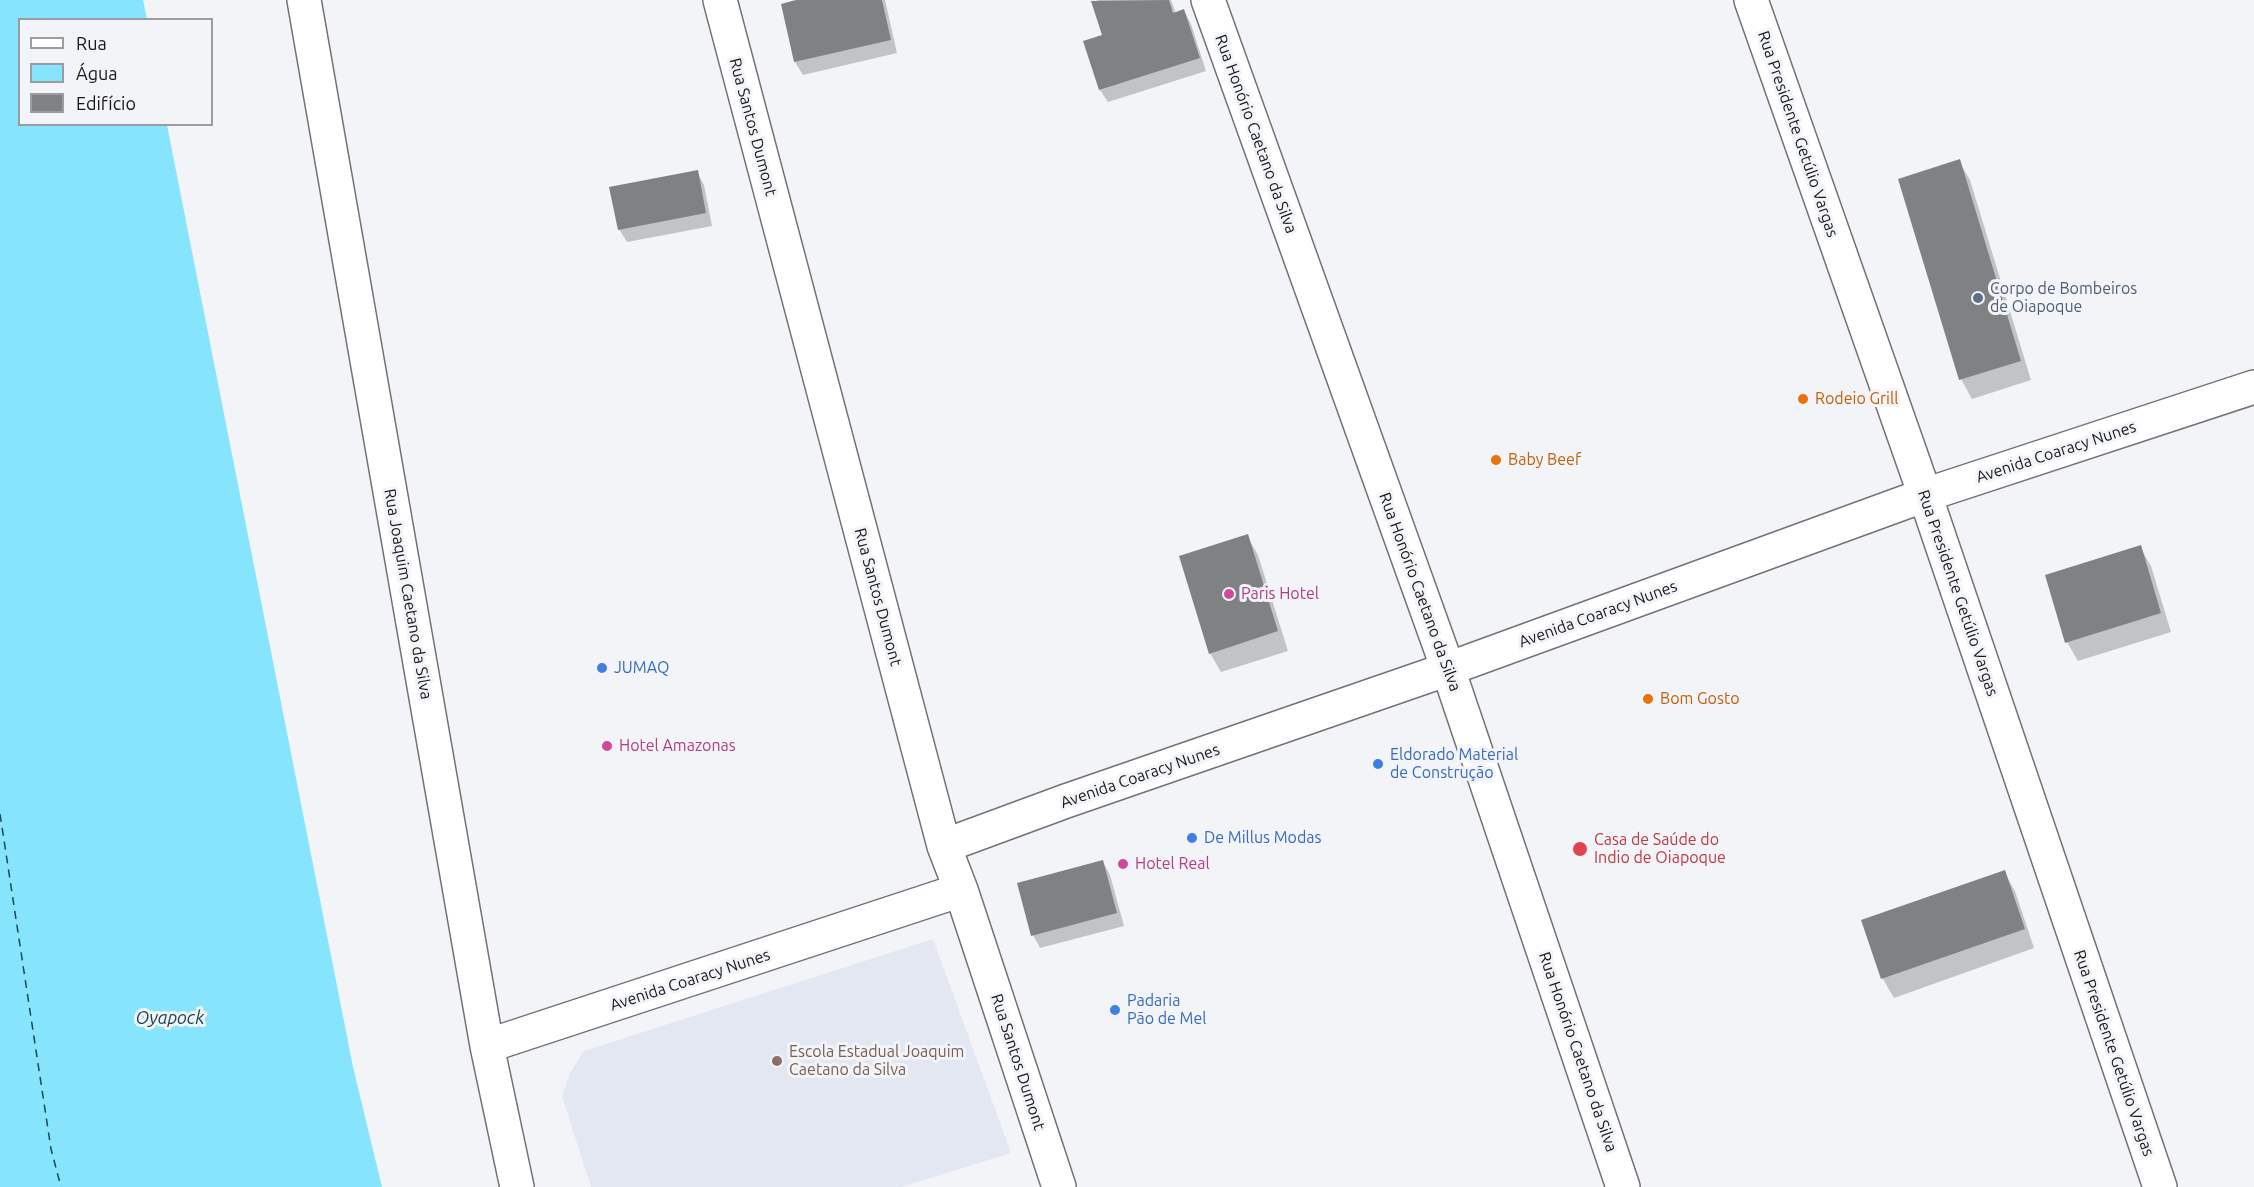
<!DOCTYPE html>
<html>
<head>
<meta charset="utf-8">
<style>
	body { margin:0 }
	#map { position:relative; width:2254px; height:1187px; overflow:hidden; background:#f2f4f8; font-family:Ubuntu,sans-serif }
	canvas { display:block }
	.legend { position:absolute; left:18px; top:18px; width:195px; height:108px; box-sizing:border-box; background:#f2f4f8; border:2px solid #9a9c9f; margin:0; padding:8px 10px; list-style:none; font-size:18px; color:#171719 }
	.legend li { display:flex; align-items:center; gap:12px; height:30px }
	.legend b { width:30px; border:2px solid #9a9c9f }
</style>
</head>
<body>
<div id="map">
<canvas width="2254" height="1187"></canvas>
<ul class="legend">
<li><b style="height:8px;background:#fff"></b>Rua</li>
<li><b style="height:16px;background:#86e5fc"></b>Água</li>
<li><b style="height:16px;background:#7f8184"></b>Edifício</li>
</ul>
</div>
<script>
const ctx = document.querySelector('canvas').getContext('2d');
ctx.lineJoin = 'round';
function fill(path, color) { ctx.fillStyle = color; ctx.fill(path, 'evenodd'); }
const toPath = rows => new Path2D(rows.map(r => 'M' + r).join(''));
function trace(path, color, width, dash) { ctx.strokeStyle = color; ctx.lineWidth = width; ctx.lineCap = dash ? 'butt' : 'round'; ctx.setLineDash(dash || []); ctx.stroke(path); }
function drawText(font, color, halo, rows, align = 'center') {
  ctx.font = font + ' Ubuntu,sans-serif'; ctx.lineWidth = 6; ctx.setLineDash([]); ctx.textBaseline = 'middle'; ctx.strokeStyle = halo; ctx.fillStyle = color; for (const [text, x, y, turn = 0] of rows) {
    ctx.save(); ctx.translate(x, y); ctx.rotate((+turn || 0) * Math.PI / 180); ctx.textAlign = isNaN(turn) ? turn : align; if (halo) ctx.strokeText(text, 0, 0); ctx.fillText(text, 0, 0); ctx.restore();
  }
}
fill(toPath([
	[933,939,1011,1153,901,1187,591,1187,562,1096,571,1071,584,1051]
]), '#e3e7f2');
fill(toPath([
	[0,0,143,0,147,19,20,20,20,124,167,125,353,1067,382,1187,0,1187]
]), '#86e5fc');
fill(toPath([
	[802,0,885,0,897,53,803,75,795,62],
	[1099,0,1171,0,1176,14,1184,11,1191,24,1206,71,1108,102,1100,90,1103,36,1093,2],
	[1959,161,1970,180,2031,380,1972,399,1961,379],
	[697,172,704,185,712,226,627,242,619,229],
	[1247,536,1258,555,1288,651,1221,672,1210,653],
	[2140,547,2151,566,2171,632,2078,661,2067,642],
	[1103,862,1110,875,1124,926,1040,948,1033,935],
	[2004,872,2015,891,2034,948,1894,998,1883,979,1863,921]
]), '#0003');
trace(toPath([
	[0,814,51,1149,61,1187]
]), '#1c4751', 1.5, [8, 6]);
fill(toPath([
	[796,0,882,0,891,40,794,62,781,4],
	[1169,0,1173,13,1184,9,1200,58,1099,90,1083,41,1102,35,1091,1],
	[1960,159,2021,361,1959,380,1898,179],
	[698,170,706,213,618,230,609,187],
	[1248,534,1278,631,1209,654,1179,556],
	[2141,545,2161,613,2065,643,2045,575],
	[1103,860,1117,913,1031,936,1017,883],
	[2005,870,2025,929,1881,979,1861,920]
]), '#7f8184');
const street = toPath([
	[304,0,487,1046,517,1187],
	[720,0,944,846,961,890,1059,1187],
	[1208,0,1448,669,1623,1187],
	[1751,0,1925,495,2160,1187],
	[944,846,1066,801,1448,669,1925,495,2254,387],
	[487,1046,961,890]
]);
trace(street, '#717275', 36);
trace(street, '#fff', 33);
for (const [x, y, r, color] of [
	[1978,298,6,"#5c6f8a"],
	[1803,399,6,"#e8710a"],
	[1496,460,6,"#e8710a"],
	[1229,594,6,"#d1479c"],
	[602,668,6,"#3f7fe0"],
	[1648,699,6,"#e8710a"],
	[607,746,6,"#d1479c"],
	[1378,764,6,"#3f7fe0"],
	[1192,838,6,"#3f7fe0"],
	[1580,849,8,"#e0444e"],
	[1123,864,6,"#d1479c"],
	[1115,1010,6,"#3f7fe0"],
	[777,1061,6,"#8d6e63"]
]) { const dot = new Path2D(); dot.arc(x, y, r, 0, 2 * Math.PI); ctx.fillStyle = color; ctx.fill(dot); trace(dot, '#f2f4f8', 2); }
drawText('16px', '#171719', '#f2f4f8', [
	["Rua Santos Dumont",753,127,75],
	["Rua Honório Caetano da Silva",1256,134,70],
	["Rua Presidente Getúlio Vargas",1798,134,71],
	["Avenida Coaracy Nunes",2056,452,-18],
	["Rua Honório Caetano da Silva",1420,592,70],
	["Rua Presidente Getúlio Vargas",1958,593,71],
	["Rua Joaquim Caetano da Silva",408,594,80],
	["Rua Santos Dumont",878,597,75],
	["Avenida Coaracy Nunes",1598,614,-20],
	["Avenida Coaracy Nunes",1140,776,-19],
	["Avenida Coaracy Nunes",690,980,-18],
	["Rua Honório Caetano da Silva",1578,1052,71],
	["Rua Presidente Getúlio Vargas",2114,1053,71],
	["Rua Santos Dumont",1018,1062,72]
]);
drawText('16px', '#4e5e75', '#f2f4f8', [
	["Corpo de Bombeiros",1990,289],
	["de Oiapoque",1990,307]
], 'left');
drawText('16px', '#c56008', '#f2f4f8', [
	["Rodeio Grill",1815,399],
	["Baby Beef",1508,460],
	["Bom Gosto",1660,699]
], 'left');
drawText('16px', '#b23c85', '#f2f4f8', [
	["Paris Hotel",1241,594],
	["Hotel Amazonas",619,746],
	["Hotel Real",1135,864]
], 'left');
drawText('16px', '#366cbe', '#f2f4f8', [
	["JUMAQ",614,668],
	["Eldorado Material",1390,755],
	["de Construção",1390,773],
	["De Millus Modas",1204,838],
	["Padaria",1127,1001],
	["Pão de Mel",1127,1019]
], 'left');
drawText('16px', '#be3a42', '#f2f4f8', [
	["Casa de Saúde do",1594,840],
	["Indio de Oiapoque",1594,858]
], 'left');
drawText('16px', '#785e54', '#f2f4f8', [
	["Escola Estadual Joaquim",789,1052],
	["Caetano da Silva",789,1070]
], 'left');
drawText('italic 18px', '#1c4751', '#f2f4f8', [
	["Oyapock",170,1018]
]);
</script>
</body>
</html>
